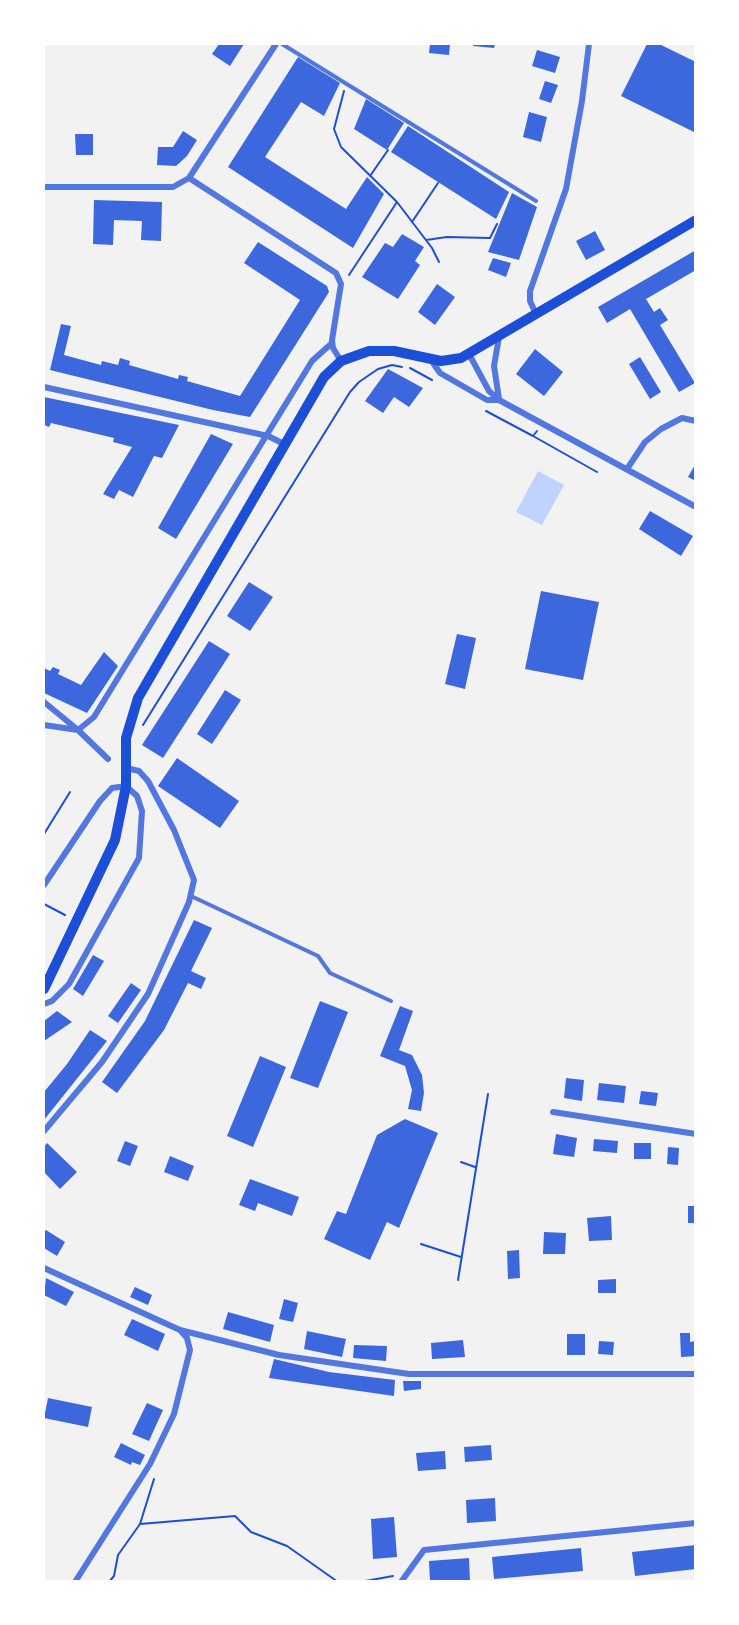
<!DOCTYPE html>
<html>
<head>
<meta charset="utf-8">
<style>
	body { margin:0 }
	#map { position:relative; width:739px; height:1625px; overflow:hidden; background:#f2f2f2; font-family:Montserrat,sans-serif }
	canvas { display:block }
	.frame { position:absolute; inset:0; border:45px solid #fff; pointer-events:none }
</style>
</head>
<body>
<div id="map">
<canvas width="739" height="1625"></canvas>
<div class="frame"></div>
</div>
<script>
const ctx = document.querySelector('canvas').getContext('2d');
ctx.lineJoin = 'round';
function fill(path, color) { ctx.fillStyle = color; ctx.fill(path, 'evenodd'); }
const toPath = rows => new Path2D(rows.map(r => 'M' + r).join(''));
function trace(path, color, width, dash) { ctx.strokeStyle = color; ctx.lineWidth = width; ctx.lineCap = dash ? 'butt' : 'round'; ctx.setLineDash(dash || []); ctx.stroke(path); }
fill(toPath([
	[538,471,564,485,542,525,516,512]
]), '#bfd3fe');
fill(toPath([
	[219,44,244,44,230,66,212,54],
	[430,44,450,44,449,55,429,53],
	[473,44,495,44,494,48,473,46],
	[647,44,659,44,696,62,696,133,621,96],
	[537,50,560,57,555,73,532,66],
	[298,57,340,83,324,116,301,102,265,157,346,209,367,177,384,194,353,248,228,167],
	[545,81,558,85,551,103,539,99],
	[366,99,404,123,387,150,354,129],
	[529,112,547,117,541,142,523,137],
	[408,126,509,192,496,219,391,152],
	[183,131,197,140,187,156,176,166,157,165,158,147,173,147],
	[75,134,93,134,93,155,76,155],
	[512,193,537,207,519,260,488,252],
	[94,200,162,202,161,241,141,240,142,221,114,220,113,245,93,244],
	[595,231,605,250,586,260,576,241],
	[402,234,424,247,415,261,420,265,398,299,362,277,385,243,393,247],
	[258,242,327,286,329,292,250,417,213,410,50,370,61,324,71,326,64,355,101,365,102,361,118,365,120,358,130,361,129,365,178,379,179,375,188,377,187,381,240,396,300,300,244,263],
	[696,250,696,270,646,299,654,312,660,308,668,320,660,325,695,383,679,392,630,309,607,323,598,307],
	[493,258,511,263,506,277,488,270],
	[437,284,455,297,435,325,418,312],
	[535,349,563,372,544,396,516,374],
	[640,357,661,392,650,399,629,364],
	[388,369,423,388,409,407,394,397,383,413,365,401],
	[44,397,179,425,162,458,154,456,133,497,119,490,114,499,103,494,132,447,113,442,114,438,51,423,49,427,44,425],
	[211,434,233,444,176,539,158,528],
	[696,463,696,481,688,477],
	[650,511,693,536,681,556,639,529],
	[249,582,273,597,250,631,227,616],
	[541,591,599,602,583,680,525,669],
	[457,634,476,638,465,689,445,684],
	[209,641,230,654,163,758,142,745],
	[104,652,118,666,87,713,44,693,44,668,50,671,53,667,60,670,58,674,81,685],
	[225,690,241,700,212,744,197,734],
	[177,758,239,801,220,828,158,786],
	[194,920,212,928,191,971,206,978,201,989,188,983,164,1030,117,1093,102,1082,145,1021],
	[93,955,104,961,83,996,73,989],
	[131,983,141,990,118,1023,108,1016],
	[320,1001,348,1012,318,1088,290,1078],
	[400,1006,413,1011,399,1050,412,1055,422,1075,424,1093,421,1111,408,1109,412,1090,405,1066,380,1056],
	[57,1011,72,1022,44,1041,44,1021],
	[90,1030,107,1041,44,1120,44,1092,67,1064],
	[260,1056,286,1067,253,1147,227,1136],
	[566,1078,584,1080,582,1101,564,1098],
	[599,1083,626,1086,624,1103,597,1100],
	[641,1091,658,1093,656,1106,639,1104],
	[405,1119,438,1133,399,1228,387,1222,370,1260,324,1239,337,1211,346,1214,377,1135],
	[556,1134,577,1138,574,1157,553,1154],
	[594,1139,618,1141,617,1153,593,1151],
	[125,1141,138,1146,130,1166,117,1161],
	[47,1143,77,1172,60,1189,44,1172,44,1147],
	[634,1143,651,1143,651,1159,634,1159],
	[668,1147,679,1148,678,1165,667,1164],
	[170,1156,194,1166,188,1181,164,1172],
	[250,1179,299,1197,292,1216,258,1203,255,1211,239,1205],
	[688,1206,696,1206,696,1223,688,1223],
	[611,1216,612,1240,589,1241,587,1218],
	[46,1230,65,1242,57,1256,44,1248,44,1232],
	[544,1232,566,1233,565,1254,543,1254],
	[519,1250,520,1278,508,1279,507,1251],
	[46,1278,74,1292,66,1306,44,1295],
	[616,1279,616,1293,598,1293,598,1280],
	[135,1287,152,1295,148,1305,130,1297],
	[284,1299,298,1303,293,1322,279,1319],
	[228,1312,274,1325,270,1342,223,1329],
	[132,1319,165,1334,158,1351,124,1335],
	[307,1331,346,1339,342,1357,304,1349],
	[680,1333,690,1333,690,1342,696,1341,696,1356,681,1357],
	[567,1334,585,1334,585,1355,567,1355],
	[463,1340,465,1357,432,1359,431,1343],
	[599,1341,614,1342,613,1355,598,1354],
	[354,1345,387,1346,386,1361,353,1358],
	[274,1359,329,1372,395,1380,394,1396,269,1378],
	[403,1381,421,1381,421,1389,404,1391],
	[48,1398,92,1407,88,1427,44,1418],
	[147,1403,163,1410,149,1441,132,1434],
	[121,1443,145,1455,140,1465,132,1462,131,1465,114,1457],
	[491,1445,492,1460,465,1462,464,1447],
	[445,1451,446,1469,418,1471,416,1453],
	[495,1498,496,1521,467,1523,466,1500],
	[394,1517,397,1557,373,1559,371,1519],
	[696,1545,696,1569,635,1576,632,1552],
	[581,1548,583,1571,494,1579,492,1557],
	[469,1558,470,1581,430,1581,429,1561]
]), '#3d67dc');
trace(toPath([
	[344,91,334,129,341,147,397,202,432,248,439,262],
	[370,176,388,150],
	[412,222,438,183],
	[426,240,447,237,490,238,497,224],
	[349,275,397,202],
	[410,368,432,380],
	[486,411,533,436,537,431],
	[533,436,597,472],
	[143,725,350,392,359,382,378,369,392,365,402,367],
	[44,834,70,792],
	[44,904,65,915],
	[461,1162,475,1167],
	[421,1244,461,1257],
	[458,1280,488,1094],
	[140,1524,235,1516,251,1532,287,1546,338,1582],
	[109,1582,114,1576,118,1555,140,1524,154,1479],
	[172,1582,178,1582],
	[360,1582,393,1576]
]), '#1d4ed8', 2);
trace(toPath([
	[282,44,536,201],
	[191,896,318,956,330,973,391,1001]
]), '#5277de', 4);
trace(toPath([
	[189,178,276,44],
	[44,187,173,187,189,178,336,273,341,284,332,340,333,348,341,361],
	[536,314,530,301,530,291,566,189,582,101,589,44],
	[499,337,494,366,499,399],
	[469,354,489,391,499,400,696,507],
	[431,360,440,373,487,400,499,400],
	[44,387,268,436,284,444],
	[627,469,645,442,661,429,682,418,696,421],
	[44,702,78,730,94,717,312,361,332,343],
	[44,725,78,730,108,759],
	[44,885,100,801,112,788,126,786,137,796,142,811,139,858,69,984,52,1001,44,1004],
	[553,1112,696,1134],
	[44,1131,102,1062,148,994,189,902,194,880,174,830,148,781,139,771,126,768],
	[44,1268,180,1330,279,1355,409,1374,696,1374],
	[75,1582,150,1464,174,1414,190,1350,187,1338,180,1330],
	[401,1582,424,1550,696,1523]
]), '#5277de', 6);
trace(toPath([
	[44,989,115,840,126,786,126,738,138,698,324,377,341,361,369,351,394,351,441,361,461,358,696,220]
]), '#1d4ed8', 10);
</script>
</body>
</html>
